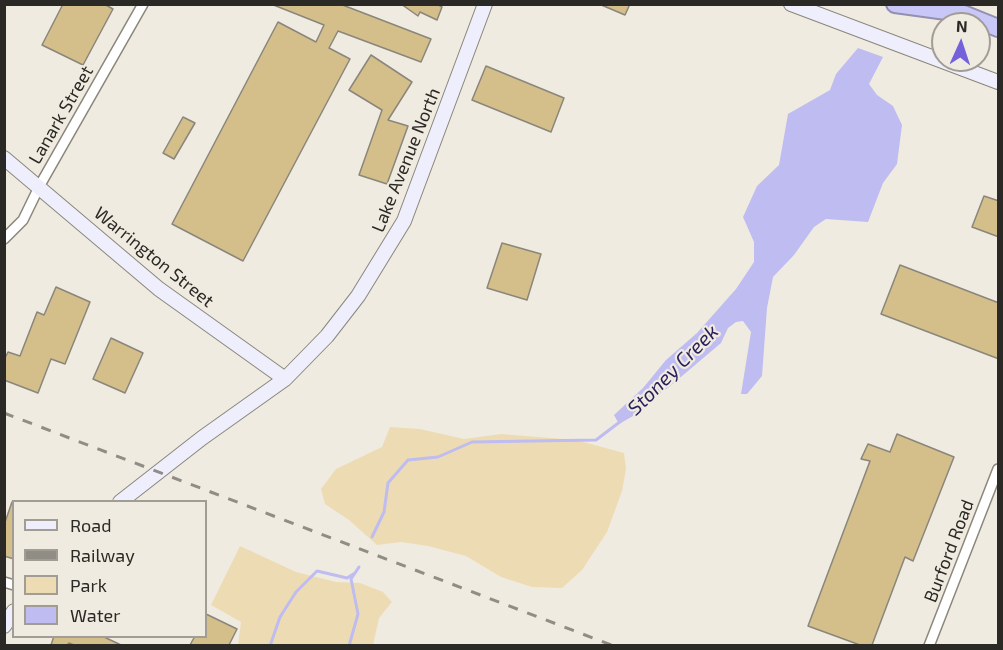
<!DOCTYPE html>
<html>
<head>
<meta charset="utf-8">
<style>
	body { margin:0 }
	#map { position:relative; width:1003px; height:650px; overflow:hidden; background:#f0ebe0; font-family:"Exo 2",sans-serif }
	canvas { display:block }
	.frame { position:absolute; inset:0; border:6px solid #2b2925; pointer-events:none }
	.legend { position:absolute; left:12px; top:500px; width:195px; height:138px; box-sizing:border-box; background:#f0ebe0; border:2px solid #a19d95; margin:0; padding:8px 10px; list-style:none; font-size:18px; color:#2b2925 }
	.legend li { display:flex; align-items:center; gap:12px; height:30px }
	.legend b { width:30px; border:2px solid #a19d95 }
	.north { position:absolute; left:931px; top:12px; width:60px; height:60px; box-sizing:border-box; background:#f0ebe0; border:2px solid #a19d95; border-radius:50%; rotate:3deg; font-size:16px; font-weight:700; line-height:24px; text-align:center; color:#2b2925 }
	.north::after { content:''; display:block; margin:auto; width:21px; height:27px; background:#7561dc; clip-path:polygon(50% 0,100% 100%,50% 72%,0 100%) }
</style>
</head>
<body>
<div id="map">
<canvas width="1003" height="650"></canvas>
<div class="frame"></div>
<ul class="legend">
<li><b style="height:8px;background:#efeefd"></b>Road</li>
<li><b style="height:8px;background:#908d85"></b>Railway</li>
<li><b style="height:16px;background:#eddcb3"></b>Park</li>
<li><b style="height:16px;background:#bebcf0"></b>Water</li>
</ul>
<div class="north">N</div>
</div>
<script>
const ctx = document.querySelector('canvas').getContext('2d');
ctx.lineJoin = 'round';
function fill(path, color) { ctx.fillStyle = color; ctx.fill(path, 'evenodd'); }
const toPath = rows => new Path2D(rows.map(r => 'M' + r).join(''));
function trace(path, color, width, dash) { ctx.strokeStyle = color; ctx.lineWidth = width; ctx.lineCap = dash ? 'butt' : 'round'; ctx.setLineDash(dash || []); ctx.stroke(path); }
function drawText(font, color, halo, rows, align = 'center') {
  ctx.font = font + ' "Exo 2",sans-serif'; ctx.lineWidth = 4.5; ctx.setLineDash([]); ctx.textBaseline = 'middle'; ctx.strokeStyle = halo; ctx.fillStyle = color; for (const [text, x, y, turn = 0] of rows) {
    ctx.save(); ctx.translate(x, y); ctx.rotate((+turn || 0) * Math.PI / 180); ctx.textAlign = isNaN(turn) ? turn : align; if (halo) ctx.strokeText(text, 0, 0); ctx.fillText(text, 0, 0); ctx.restore();
  }
}
fill(toPath([
	[390,427,420,429,464,439,501,434,576,440,624,453,626,469,622,491,607,532,582,570,562,588,532,587,501,577,466,556,428,546,401,542,377,545,349,520,325,504,321,489,336,469,382,447],
	[240,546,296,572,336,582,360,583,383,592,392,602,379,618,373,645,238,645,241,622,211,605]
]), '#eddcb3');
fill(toPath([
	[858,48,883,57,869,84,877,95,893,106,902,125,897,164,883,183,868,222,826,219,814,227,794,255,773,277,767,308,762,376,747,394,741,394,751,332,743,321,736,322,728,328,721,343,669,387,640,407,633,416,619,424,614,415,643,388,666,360,697,333,736,289,754,262,754,242,743,217,757,186,779,165,788,114,830,90,836,74]
]), '#bebcf0');
trace(toPath([
	[372,537,384,512,388,483,408,460,438,457,472,442,596,440,621,421],
	[270,646,280,617,296,592,317,571,347,578,355,573],
	[349,646,358,614,351,579,359,567]
]), '#bebcf0', 3);
const building = toPath([
	[63,4,104,4,113,9,83,65,42,45,63,4],
	[271,4,340,4,431,39,421,62,338,31,329,48,350,59,243,261,172,224,278,22,316,42,324,25,271,4],
	[401,4,437,4,442,7,437,20,420,12,418,16,401,4],
	[599,4,630,4,625,15,599,4],
	[371,55,412,82,388,120,408,126,387,184,359,175,382,110,349,90,371,55],
	[486,66,564,98,551,132,472,100,486,66],
	[183,117,195,123,174,159,163,153,183,117],
	[984,196,999,201,999,237,972,227,984,196],
	[502,243,541,254,527,300,487,288,502,243],
	[900,265,999,303,999,359,881,314,900,265],
	[56,287,90,302,65,364,51,359,38,393,4,380,4,360,8,352,20,356,37,312,44,315,56,287],
	[111,338,143,353,125,393,93,379,111,338],
	[897,434,954,457,913,561,905,557,872,645,860,645,808,626,870,461,861,459,868,444,890,452,897,434],
	[12,502,14,502,14,559,4,556,4,525,12,502],
	[206,614,237,629,229,645,190,645,195,636,206,636,206,614],
	[54,636,102,636,121,645,74,645,69,643,67,645,51,645,54,636]
]);
fill(building, '#d4bf8b');
trace(building, '#8a867b', 1.5);
const street = toPath([
	[4,239,23,220,40,185,143,4],
	[4,582,14,585],
	[929,646,998,469]
]);
const secondary = toPath([
	[791,4,998,82],
	[4,158,159,289,285,379],
	[120,502,202,438,285,379,327,336,358,296,404,221,485,4],
	[4,626,14,611]
]);
const highway = toPath([
	[895,4,961,13],
	[951,9,998,28]
]);
trace(street, '#8a867b', 12);
trace(secondary, '#8a867b', 16);
trace(highway, '#9290ae', 20);
trace(street, '#fff', 9);
trace(secondary, '#efeefd', 14);
trace(highway, '#c9c7f8', 16);
trace(toPath([
	[4,413,614,646]
]), '#908d85', 3, [10, 10]);
drawText('18px', '#2b2925', '#f0ebe0', [
	["Lanark Street",61,115,-60],
	["Lake Avenue North",406,160,-68],
	["Warrington Street",154,257,39],
	["Burford Road",949,551,-69]
]);
drawText('italic 20px', '#291e5a', '#f0ebe0', [
	["Stoney Creek",673,370,-45]
]);
</script>
</body>
</html>
